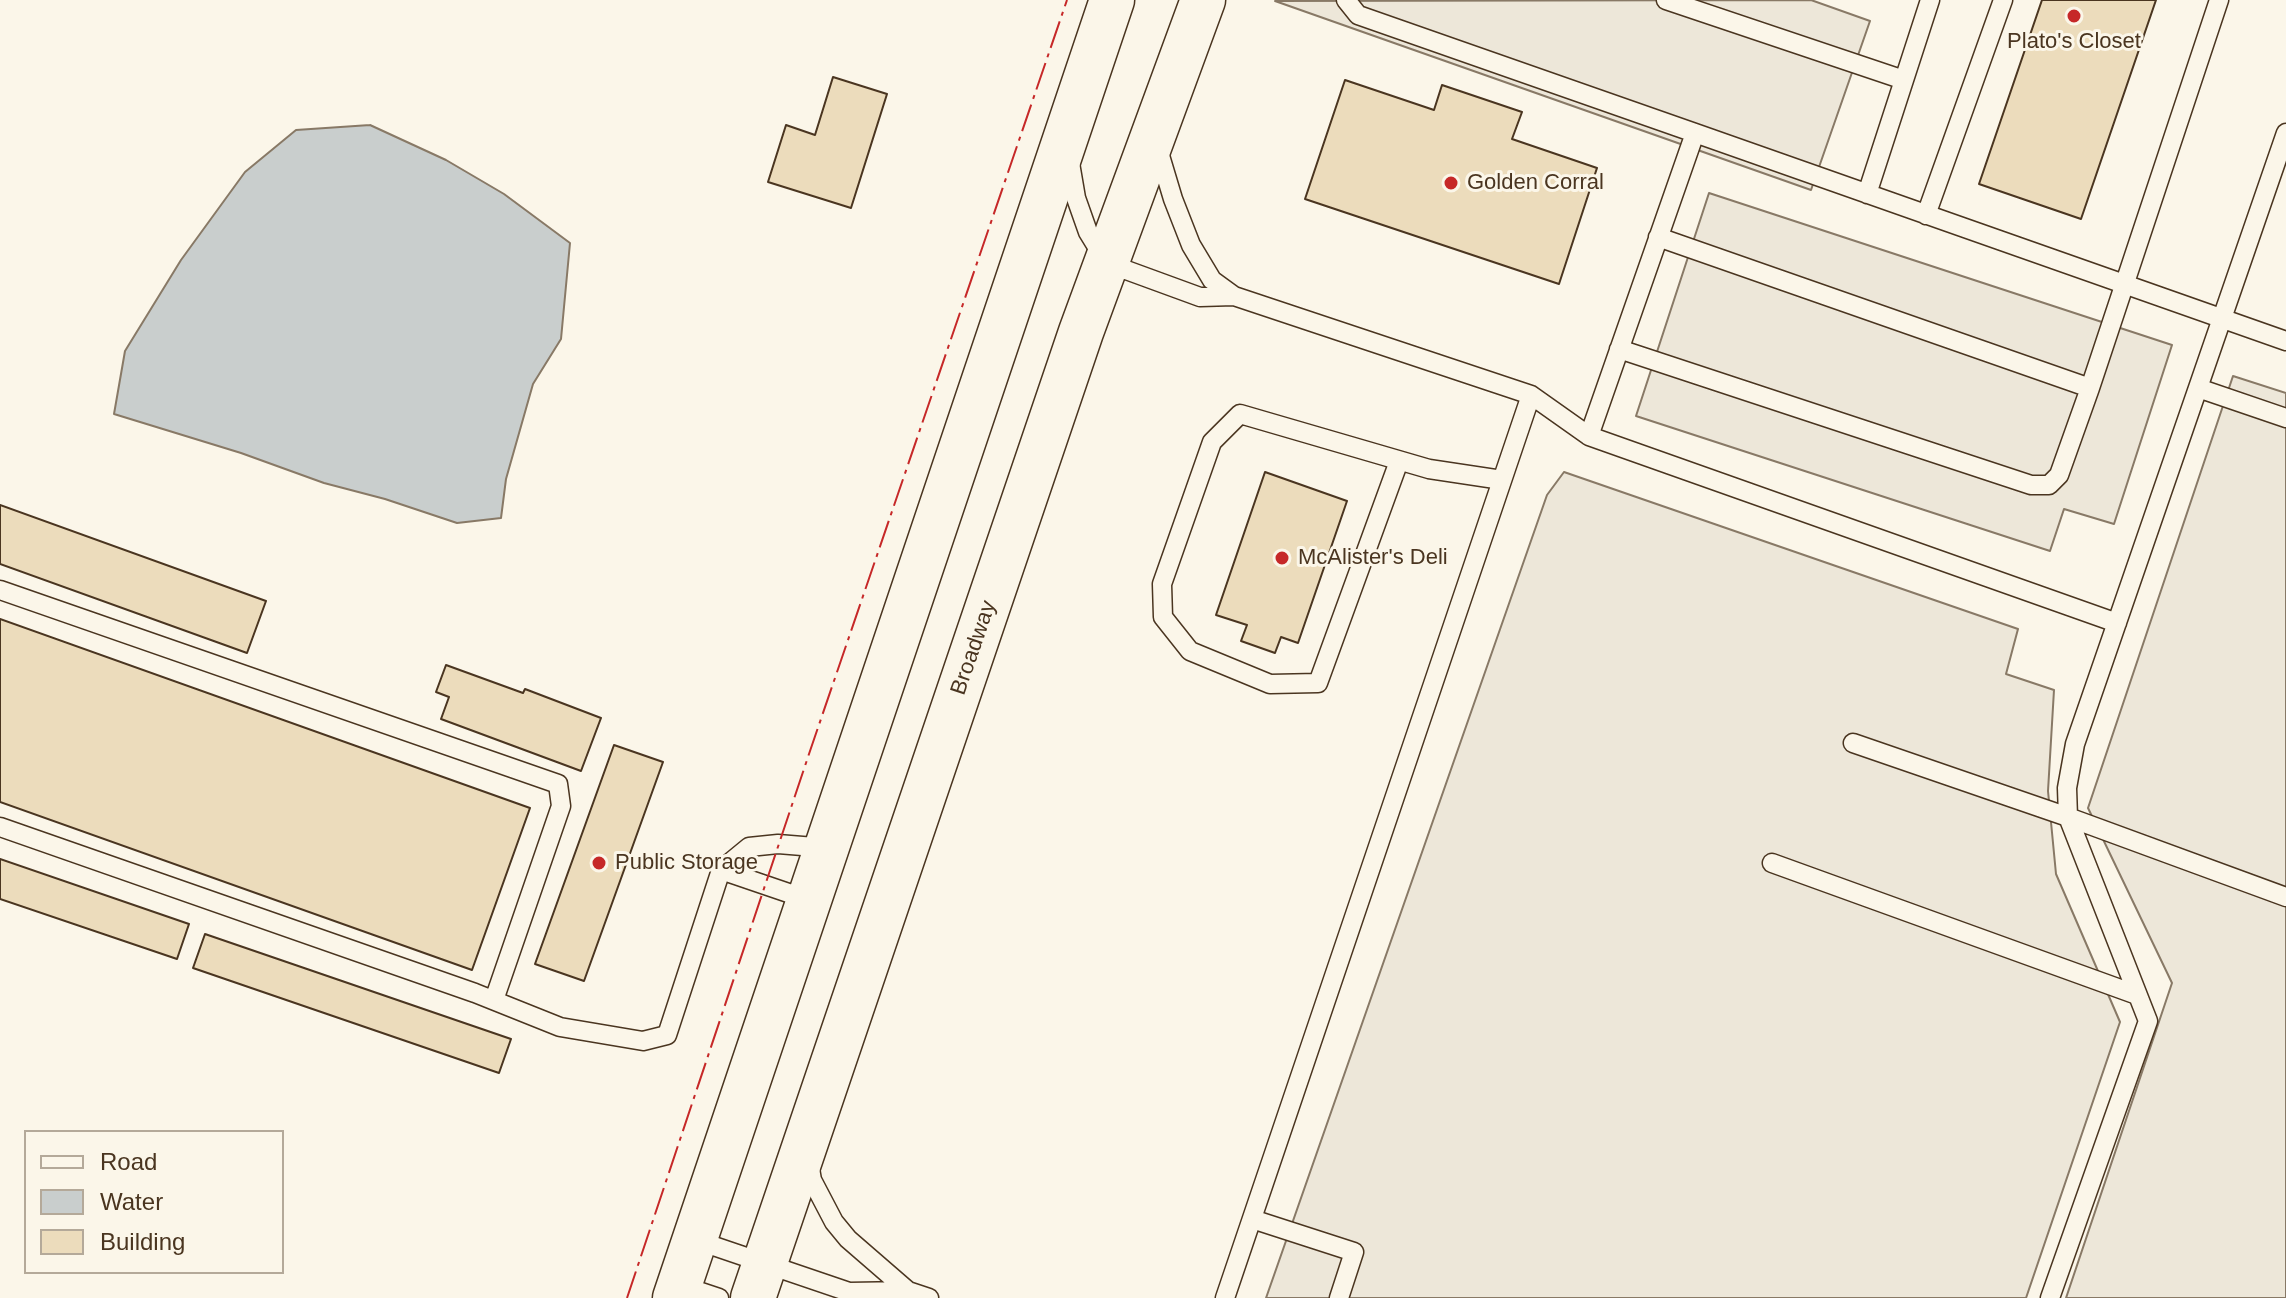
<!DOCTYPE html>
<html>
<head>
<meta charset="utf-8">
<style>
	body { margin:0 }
	#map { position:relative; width:2286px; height:1298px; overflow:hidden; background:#fbf6e9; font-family:Arial,sans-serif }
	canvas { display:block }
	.legend { position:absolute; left:24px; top:1130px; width:260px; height:144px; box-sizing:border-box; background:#fbf6e9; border:2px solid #b4a999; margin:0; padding:10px 14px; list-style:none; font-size:24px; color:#4a3520 }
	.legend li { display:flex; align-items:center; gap:16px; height:40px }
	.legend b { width:40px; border:2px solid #b4a999 }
</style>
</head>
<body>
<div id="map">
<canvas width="2286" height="1298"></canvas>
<ul class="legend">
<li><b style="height:10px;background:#fbf6e9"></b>Road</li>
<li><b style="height:22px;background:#c9cecd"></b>Water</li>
<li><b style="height:22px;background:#ecdcbc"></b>Building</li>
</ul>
</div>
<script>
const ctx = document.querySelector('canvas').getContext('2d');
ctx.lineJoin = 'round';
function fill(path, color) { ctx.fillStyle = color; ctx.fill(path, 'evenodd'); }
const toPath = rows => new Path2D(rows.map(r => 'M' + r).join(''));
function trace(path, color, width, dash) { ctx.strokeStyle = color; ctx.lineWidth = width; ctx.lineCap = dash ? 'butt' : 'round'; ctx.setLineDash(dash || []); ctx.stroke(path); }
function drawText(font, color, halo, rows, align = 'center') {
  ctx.font = font + ' Arial,sans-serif'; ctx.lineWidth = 6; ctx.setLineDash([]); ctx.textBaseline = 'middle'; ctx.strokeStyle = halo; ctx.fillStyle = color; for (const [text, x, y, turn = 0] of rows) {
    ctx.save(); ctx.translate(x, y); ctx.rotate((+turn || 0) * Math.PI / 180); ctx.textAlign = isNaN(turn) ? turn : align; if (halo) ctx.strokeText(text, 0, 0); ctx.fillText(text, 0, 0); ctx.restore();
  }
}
const parking = toPath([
	[1811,0,1870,21,1811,190,1275,1,1811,0],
	[1709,193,2172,345,2114,524,2064,509,2050,551,1636,416,1709,193],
	[2233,376,2286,393,2286,1298,2066,1298,2172,983,2088,808,2233,376],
	[1564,472,2018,629,2006,674,2054,690,2048,791,2056,874,2120,1022,2026,1298,1266,1298,1547,495,1564,472]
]);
fill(parking, '#ede7d9');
trace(parking, '#887966', 2);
const water = toPath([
	[370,125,446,160,504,194,570,243,561,339,533,384,506,479,501,518,457,523,385,499,324,483,241,453,114,414,125,351,181,260,245,172,296,130,370,125]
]);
fill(water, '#c9cecd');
trace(water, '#887966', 2);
const building = toPath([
	[2042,0,2156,0,2081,219,1979,184,2042,0],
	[833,77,887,94,851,208,768,182,786,125,815,135,833,77],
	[1345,80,1434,110,1442,85,1522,112,1512,139,1597,168,1559,284,1305,199,1345,80],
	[1265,472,1347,501,1298,643,1281,637,1275,653,1241,641,1247,625,1216,615,1265,472],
	[0,505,266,601,247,653,0,564,0,505],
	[0,619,530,808,472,970,0,802,0,619],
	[446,665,523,693,525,689,601,718,581,771,441,719,449,697,436,692,446,665],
	[614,745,663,762,584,981,535,964,614,745],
	[0,859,189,924,177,959,0,899,0,859],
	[205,934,511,1039,499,1073,193,968,205,934]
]);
fill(building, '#ecdcbc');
trace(building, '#4a3520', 2);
const service = toPath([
	[1346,0,1358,15,1695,133],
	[1666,0,1904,80],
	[2286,133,2075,744,2067,788,2068,817,2286,897],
	[1158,149,1173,199,1191,245,1212,280,1234,296,1531,395,1589,436,2117,623],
	[1070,163,1076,198,1088,232,1107,263,1200,297,1234,296],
	[1867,194,1930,0],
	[1926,215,2003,0],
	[1658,237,2090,388,2219,0],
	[1619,349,2031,485,2049,485,2059,475,2090,388],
	[2198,388,2286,418],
	[1589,436,1695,133,2286,341],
	[1399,461,1318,683,1270,684,1190,651,1163,617,1162,584,1212,442,1240,414,1429,469,1502,480],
	[0,590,558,784,561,806,494,1000],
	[1853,743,2068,817,2148,1021,2050,1298],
	[0,827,475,993,560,1027,643,1041,667,1035,721,870,749,847,778,844,827,848],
	[1772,863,2137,995],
	[721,870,809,900],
	[809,1163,812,1180,834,1222,848,1239,908,1291],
	[1252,1219,1354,1252,1339,1298],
	[696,1240,849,1292,908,1291,929,1298],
	[680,1285,719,1298],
	[1225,1298,1531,395]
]);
const primary = toPath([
	[675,1298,1112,0],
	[753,1298,1081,332,1203,0]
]);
trace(service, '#4a3520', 21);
trace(primary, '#4a3520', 47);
trace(service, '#fbf6e9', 18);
trace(primary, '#fbf6e9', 44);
trace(toPath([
	[627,1298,810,751,1067,0]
]), '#c62828', 2, [28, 6, 4, 6]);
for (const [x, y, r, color] of [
	[2074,16,8,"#c62828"],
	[1451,183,8,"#c62828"],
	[1282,558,8,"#c62828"],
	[599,863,8,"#c62828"]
]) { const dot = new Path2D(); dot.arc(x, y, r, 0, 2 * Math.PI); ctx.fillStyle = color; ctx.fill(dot); trace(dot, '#fbf6e9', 3); }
drawText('22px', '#4a3520', '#fbf6e9', [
	["Plato's Closet",2074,42,"center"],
	["Golden Corral",1467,183],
	["McAlister's Deli",1298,558],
	["Public Storage",615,863]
], 'left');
drawText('22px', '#4a3520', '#fbf6e9', [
	["Broadway",974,648,-71]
]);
</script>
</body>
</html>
